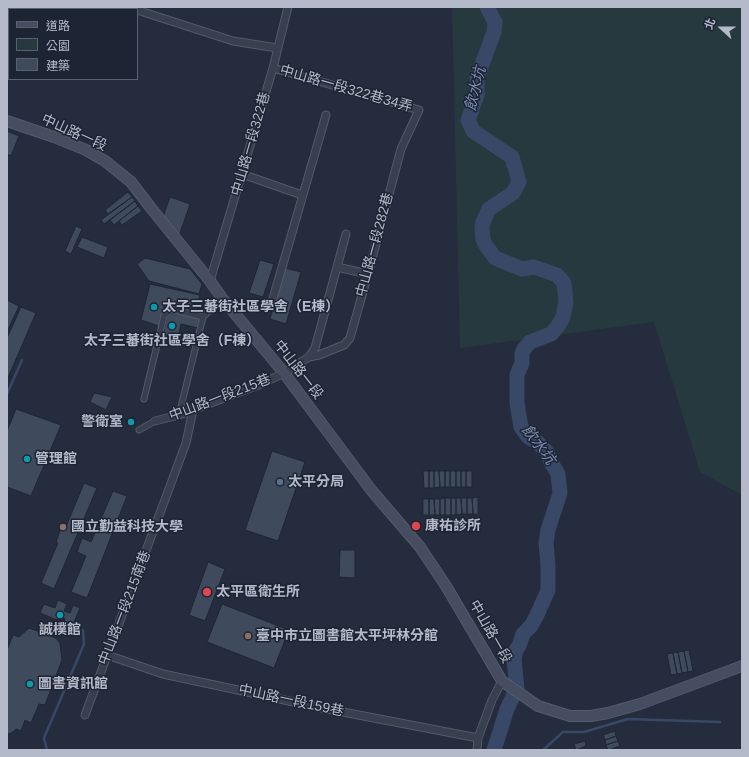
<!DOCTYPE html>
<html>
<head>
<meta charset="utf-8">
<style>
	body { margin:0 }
	#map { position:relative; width:749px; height:757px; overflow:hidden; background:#242c3e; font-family:Arial,"Noto Sans TC",sans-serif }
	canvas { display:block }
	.frame { position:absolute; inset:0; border:8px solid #b4bac9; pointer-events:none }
	.legend { position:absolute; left:8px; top:8px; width:130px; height:72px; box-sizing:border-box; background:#1d2433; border:1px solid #59606f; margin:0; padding:5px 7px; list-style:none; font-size:12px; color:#b4bac9 }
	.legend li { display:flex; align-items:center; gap:8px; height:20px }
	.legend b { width:20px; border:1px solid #59606f }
	.north { position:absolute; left:701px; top:8px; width:40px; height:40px; -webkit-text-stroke:3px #1d2433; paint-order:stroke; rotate:291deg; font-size:11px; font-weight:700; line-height:16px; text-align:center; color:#b4bac9 }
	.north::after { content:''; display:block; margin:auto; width:14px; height:18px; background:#b4bac9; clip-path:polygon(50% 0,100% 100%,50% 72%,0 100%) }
</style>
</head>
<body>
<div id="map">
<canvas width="749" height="757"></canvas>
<div class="frame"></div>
<ul class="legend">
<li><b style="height:5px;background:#464d61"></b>道路</li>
<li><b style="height:11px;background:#26393f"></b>公園</li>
<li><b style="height:11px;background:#404a5d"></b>建築</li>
</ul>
<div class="north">北</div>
</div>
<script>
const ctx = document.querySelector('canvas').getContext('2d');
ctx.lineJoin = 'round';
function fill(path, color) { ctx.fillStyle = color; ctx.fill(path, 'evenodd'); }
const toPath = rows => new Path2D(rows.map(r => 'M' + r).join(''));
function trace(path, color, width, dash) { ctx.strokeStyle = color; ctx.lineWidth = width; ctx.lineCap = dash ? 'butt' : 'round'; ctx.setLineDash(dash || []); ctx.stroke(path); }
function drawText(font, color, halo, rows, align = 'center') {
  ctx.font = font + ' Arial,"Noto Sans TC",sans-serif'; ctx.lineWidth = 3; ctx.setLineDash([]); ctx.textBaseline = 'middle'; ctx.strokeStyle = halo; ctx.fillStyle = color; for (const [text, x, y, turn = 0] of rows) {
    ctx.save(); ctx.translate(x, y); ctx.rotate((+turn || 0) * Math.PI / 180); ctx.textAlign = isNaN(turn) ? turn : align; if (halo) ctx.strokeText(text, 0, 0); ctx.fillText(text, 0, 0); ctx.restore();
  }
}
fill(toPath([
	[452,7,742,7,742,495,700,472,654,322,460,348]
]), '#26393f');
trace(toPath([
	[7,394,22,360],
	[47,750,44,738,84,644,83,630],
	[543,750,563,732,584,732,628,719,720,722]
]), '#394867', 2.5);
trace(toPath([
	[487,7,495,22,494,32,477,78,477,95,468,120,473,131,512,157,519,182,513,193,489,209,483,222,482,228,483,239,485,244,495,258,522,269,534,267,557,275,564,283,566,302,563,317,558,326,551,334,530,342,524,349,522,353,522,363,517,375,517,403,521,427,528,437,537,442,547,452,551,462,558,474,560,493,548,530,546,543,548,565,548,590,537,615,531,626,523,634,519,646,516,650,514,659,517,688,507,709,494,750]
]), '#394867', 15);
const building = toPath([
	[7,131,19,136,11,156,7,154,7,131],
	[128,192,132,197,108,214,105,210,128,192],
	[132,197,135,201,104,224,101,220,132,197],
	[170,197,190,204,178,239,163,217,170,197],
	[135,201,138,206,114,225,110,220,135,201],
	[138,206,142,211,122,225,119,221,138,206],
	[76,226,82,229,71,254,65,251,76,226],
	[82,237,108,247,104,258,77,247,82,237],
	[145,258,190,269,202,284,199,294,149,281,137,264,145,258],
	[260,260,274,264,263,297,249,293,260,260],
	[285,268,301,272,286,324,270,319,285,268],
	[150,284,200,295,196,311,165,303,159,326,141,320,150,284],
	[7,300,19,306,7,332,7,300],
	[21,307,36,313,7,380,7,338,21,307],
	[175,311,201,318,198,328,181,324,178,339,163,335,167,317,175,311],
	[94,393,112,397,106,410,90,402,94,393],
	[16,409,61,425,31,496,7,487,7,431,16,409],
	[134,418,135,424,128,425,126,419,134,418],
	[272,451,305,462,278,541,245,530,272,451],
	[423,471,429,471,429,488,424,488,423,471],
	[429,471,434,471,434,488,429,488,429,471],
	[434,471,439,471,440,487,434,488,434,471],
	[439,471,445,471,445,487,440,487,439,471],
	[445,471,450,471,450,487,445,487,445,471],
	[450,471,456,471,456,487,450,487,450,471],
	[456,471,461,471,461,487,456,487,456,471],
	[461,471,466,471,466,487,461,487,461,471],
	[466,471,472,471,472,487,466,487,466,471],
	[84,483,97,488,54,589,41,583,58,543,56,542,61,528,65,529,84,483],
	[113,491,127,496,87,598,71,592,86,556,77,552,82,538,91,542,113,491],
	[478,497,478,514,473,514,472,498,478,497],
	[445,498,445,515,440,515,440,499,445,498],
	[445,498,451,498,451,515,445,515,445,498],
	[451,498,456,498,456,515,451,515,451,498],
	[456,498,461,498,462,514,456,515,456,498],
	[461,498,467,498,467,514,462,514,461,498],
	[467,498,472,498,473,514,467,514,467,498],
	[423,499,429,499,429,515,423,515,423,499],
	[429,499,434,499,435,515,429,515,429,499],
	[434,499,440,499,440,515,435,515,434,499],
	[340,550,355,550,355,578,339,577,340,550],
	[208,562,225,569,205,621,189,615,208,562],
	[58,600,67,604,64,611,70,613,73,605,80,608,71,629,62,626,65,619,59,617,57,620,40,613,44,604,55,608,58,600],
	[222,604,289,630,274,668,207,642,222,604],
	[29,628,56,638,60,643,62,660,45,705,39,704,31,723,25,720,21,731,16,729,13,732,9,734,7,734,7,650,13,635,19,637,29,628],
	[689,650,693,671,688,672,684,651,689,650],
	[684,651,688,672,682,673,678,652,684,651],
	[678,652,682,673,677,674,673,653,678,652],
	[673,653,677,674,671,675,667,654,673,653],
	[615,731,616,736,605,740,603,735,615,731],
	[616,736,618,741,606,745,605,740,616,736],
	[585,741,586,746,576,750,574,744,585,741],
	[618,741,620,746,608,750,606,745,618,741]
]);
fill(building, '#404a5d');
trace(building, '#1f2635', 1);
const pedestrian = toPath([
	[144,399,164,316,171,309,203,317],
	[179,415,203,317,222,298],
	[139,430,155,421]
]);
const minor = toPath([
	[137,10,233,41,277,48],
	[273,68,419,110,401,149,368,274,350,338,344,345,319,355,309,357],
	[242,174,302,195],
	[337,267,368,274],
	[210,281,273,68,288,7],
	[272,302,326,115],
	[155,421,179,415,261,384,284,373,309,357,315,348,346,234],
	[107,655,163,674,317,707,478,738],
	[85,715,186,443,193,410],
	[477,750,478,738,492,700,502,681]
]);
const secondary = toPath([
	[7,121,54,137,86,150,105,161,131,182,151,208,210,281,222,298,284,373,372,491,420,547,446,586,502,681,538,706,570,716,591,716,608,713,640,704,742,666]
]);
trace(pedestrian, '#535a69', 7);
trace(minor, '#535a69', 9);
trace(secondary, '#535a69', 12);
trace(pedestrian, '#383f4e', 5);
trace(minor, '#383f4e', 7);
trace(secondary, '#464d61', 10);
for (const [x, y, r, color] of [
	[154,307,4,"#0f9aa8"],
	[172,326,4,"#0f9aa8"],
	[131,422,4,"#0f9aa8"],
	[27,459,4,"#0f9aa8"],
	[280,482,4,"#5c6f8a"],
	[416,526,5,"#e0444e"],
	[63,527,4,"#8d6e63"],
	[207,592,5,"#e0444e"],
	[60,615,4,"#0f9aa8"],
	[248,636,4,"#8d6e63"],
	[30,684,4,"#0f9aa8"]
]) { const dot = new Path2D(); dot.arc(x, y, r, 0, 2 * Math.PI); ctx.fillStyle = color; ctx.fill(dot); trace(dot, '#1d2433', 1.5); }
drawText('14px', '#b4bac9', '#1d2433', [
	["中山路一段322巷34弄",346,89,16],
	["中山路一段",74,133,24],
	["中山路一段322巷",251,144,-74],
	["中山路一段282巷",375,245,-75],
	["中山路一段",298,370,52],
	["中山路一段215巷",220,398,-21],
	["中山路一段215南巷",125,608,-69],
	["中山路一段",490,632,60],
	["中山路一段159巷",291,701,12]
]);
drawText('bold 14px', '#b4bac9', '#1d2433', [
	["太子三蕃街社區學舍（E棟）",162,307],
	["太子三蕃街社區學舍（F棟）",172,341,"center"],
	["警衛室",123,422,"right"],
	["管理館",35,459],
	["太平分局",288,482],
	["康祐診所",425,526],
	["國立勤益科技大學",71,527],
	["太平區衛生所",216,592],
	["誠樸館",60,630,"center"],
	["臺中市立圖書館太平坪林分館",256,636],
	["圖書資訊館",38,684]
], 'left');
drawText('italic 15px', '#7c8db1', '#1d2433', [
	["飲水坑",476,89,-76],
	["飲水坑",538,445,53]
]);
</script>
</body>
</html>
